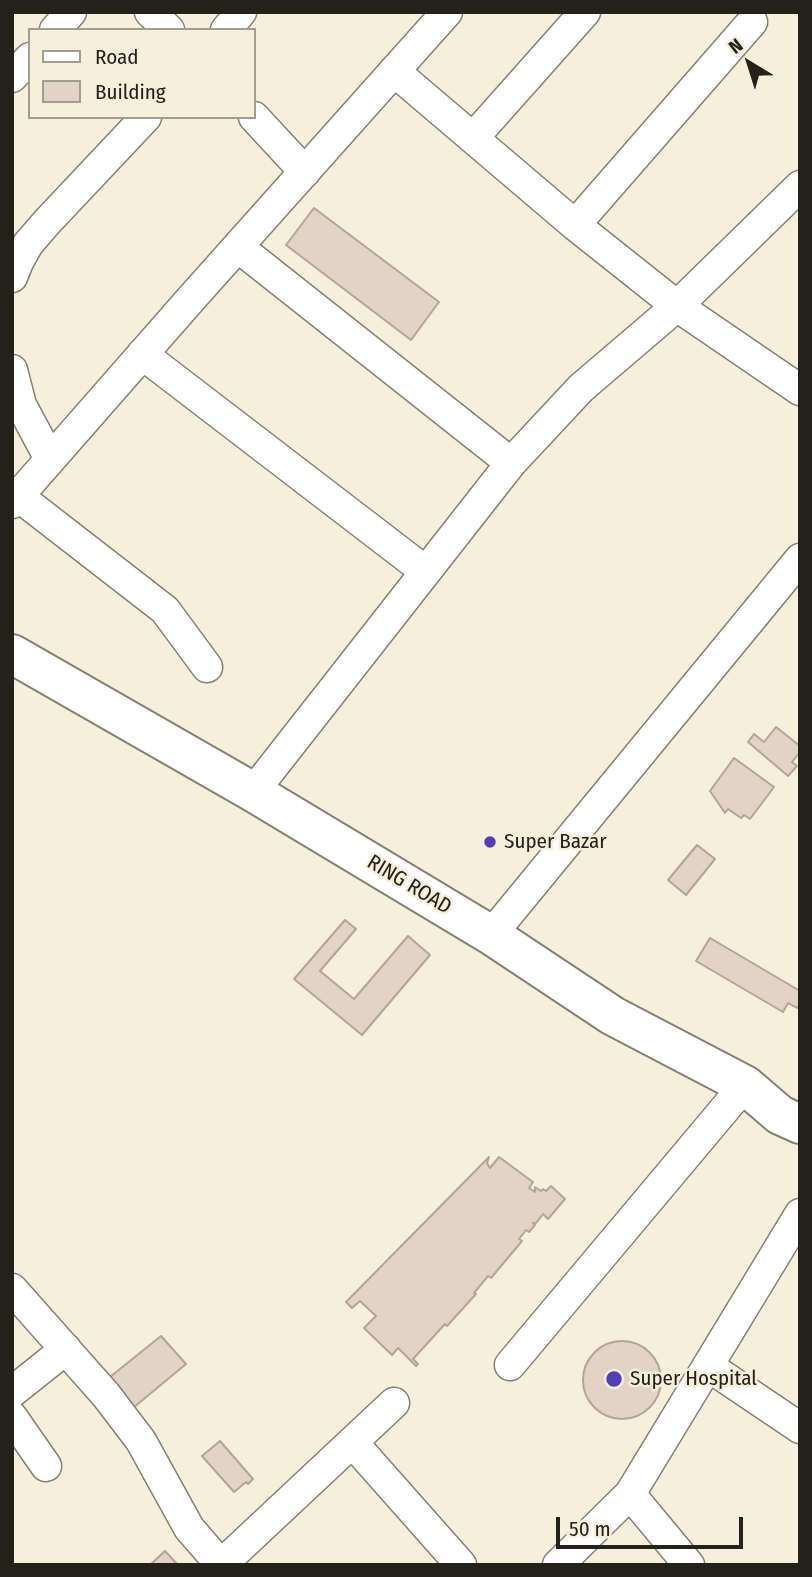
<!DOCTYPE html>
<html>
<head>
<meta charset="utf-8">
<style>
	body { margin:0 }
	#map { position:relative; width:812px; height:1577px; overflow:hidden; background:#f5efdc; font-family:"Fira Sans Condensed",sans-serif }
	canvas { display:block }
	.frame { position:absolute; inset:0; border:14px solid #24211b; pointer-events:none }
	.legend { position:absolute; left:28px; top:28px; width:228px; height:91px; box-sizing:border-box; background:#f5efdc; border:2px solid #a19d8f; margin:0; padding:9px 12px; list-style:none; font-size:21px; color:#24211b }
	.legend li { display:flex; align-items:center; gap:14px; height:35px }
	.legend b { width:35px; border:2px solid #a19d8f }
	.north { position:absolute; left:714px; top:28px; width:70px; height:70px; -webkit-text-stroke:5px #f5efdc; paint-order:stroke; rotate:322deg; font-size:19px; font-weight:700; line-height:28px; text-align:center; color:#24211b }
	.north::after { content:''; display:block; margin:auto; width:24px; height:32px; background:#24211b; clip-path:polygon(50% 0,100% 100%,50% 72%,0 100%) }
	.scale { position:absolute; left:556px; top:1517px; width:187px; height:32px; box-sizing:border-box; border:4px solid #24211b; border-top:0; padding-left:9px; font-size:21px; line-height:24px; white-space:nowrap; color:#24211b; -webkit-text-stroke:5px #f5efdc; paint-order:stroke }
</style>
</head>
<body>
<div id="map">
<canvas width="812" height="1577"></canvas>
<div class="frame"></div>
<ul class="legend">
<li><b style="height:9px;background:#fff"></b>Road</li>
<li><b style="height:19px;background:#e3d2c6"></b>Building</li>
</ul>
<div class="north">N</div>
<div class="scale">50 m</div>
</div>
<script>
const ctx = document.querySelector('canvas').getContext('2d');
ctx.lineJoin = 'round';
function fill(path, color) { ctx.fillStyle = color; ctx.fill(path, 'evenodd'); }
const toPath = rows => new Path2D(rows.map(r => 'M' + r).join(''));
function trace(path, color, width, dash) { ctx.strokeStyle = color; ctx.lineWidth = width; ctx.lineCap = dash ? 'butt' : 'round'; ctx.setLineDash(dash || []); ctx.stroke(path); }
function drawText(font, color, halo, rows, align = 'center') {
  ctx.font = font + ' "Fira Sans Condensed",sans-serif'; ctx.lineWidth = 5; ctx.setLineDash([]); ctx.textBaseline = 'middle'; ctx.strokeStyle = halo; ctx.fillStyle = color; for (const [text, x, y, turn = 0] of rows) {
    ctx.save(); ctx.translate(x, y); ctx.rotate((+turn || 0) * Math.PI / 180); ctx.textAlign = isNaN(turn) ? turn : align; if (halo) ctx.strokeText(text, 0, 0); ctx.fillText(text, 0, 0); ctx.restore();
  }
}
const building = toPath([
	[314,208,439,302,411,340,286,245,314,208],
	[776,727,800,746,800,752,792,762,797,766,788,776,748,742,754,734,764,742,776,727],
	[734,758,774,787,750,819,744,815,741,818,728,809,725,813,710,791,734,758],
	[697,845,715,859,686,895,668,880,697,845],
	[345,920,356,929,320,971,354,999,408,936,430,955,362,1035,294,979,345,920],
	[710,938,800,991,800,1004,797,1008,788,1003,783,1012,696,961,710,938],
	[489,1157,487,1163,490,1168,499,1157,533,1182,529,1188,535,1192,535,1187,541,1191,543,1189,546,1191,551,1186,565,1199,548,1219,543,1214,536,1223,533,1223,535,1225,529,1232,526,1230,519,1239,522,1241,491,1278,488,1276,474,1293,476,1294,447,1326,445,1324,413,1359,418,1364,416,1366,398,1348,392,1355,364,1328,376,1316,360,1301,352,1308,346,1302,489,1157],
	[161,1336,186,1364,133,1408,110,1377,161,1336],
	'583 1380a39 39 0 1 1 78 0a39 39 0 1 1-78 0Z',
	[220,1441,253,1479,248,1484,246,1482,234,1492,202,1456,220,1441],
	[165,1551,178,1565,150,1565,165,1551]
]);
fill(building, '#e3d2c6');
trace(building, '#b4a398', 2);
const minor = toPath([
	[150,12,169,30],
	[55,30,71,12],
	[226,30,241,12],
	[394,71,575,225,677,306,800,390],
	[12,77,30,58],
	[254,117,305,172],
	[473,138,585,12],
	[575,225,752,22],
	[238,247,511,463],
	[12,277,18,262,28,244,47,222,146,117],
	[142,354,425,571],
	[12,370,21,405,50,459],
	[18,496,165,610,207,667],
	[12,503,190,300,447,12],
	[253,792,511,463,581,388,677,306,800,186],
	[491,935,800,559],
	[12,1289,106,1395,141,1441,189,1528,221,1565],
	[510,1365,745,1085],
	[708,1366,800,1428],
	[12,1392,66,1349],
	[12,1417,46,1466],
	[353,1443,461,1565],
	[630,1494,689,1565],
	[221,1565,394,1403],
	[558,1565,630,1494,800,1214]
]);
const major = toPath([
	[12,654,253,792,491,935,613,1016,745,1085,780,1115,800,1124]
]);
trace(minor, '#868070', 33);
trace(major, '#868070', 42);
trace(minor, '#fff', 30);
trace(major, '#fff', 38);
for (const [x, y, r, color] of [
	[490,842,7,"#543eb6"],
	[614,1379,9,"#543eb6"]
]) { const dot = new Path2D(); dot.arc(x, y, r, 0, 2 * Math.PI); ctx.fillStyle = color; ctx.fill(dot); trace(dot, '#f5efdc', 2.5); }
drawText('21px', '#24211b', '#f5efdc', [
	["Super Bazar",504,842],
	["Super Hospital",630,1379]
], 'left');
drawText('21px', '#24211b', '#f5efdc', [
	["RING ROAD",409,885,31]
]);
</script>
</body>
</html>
